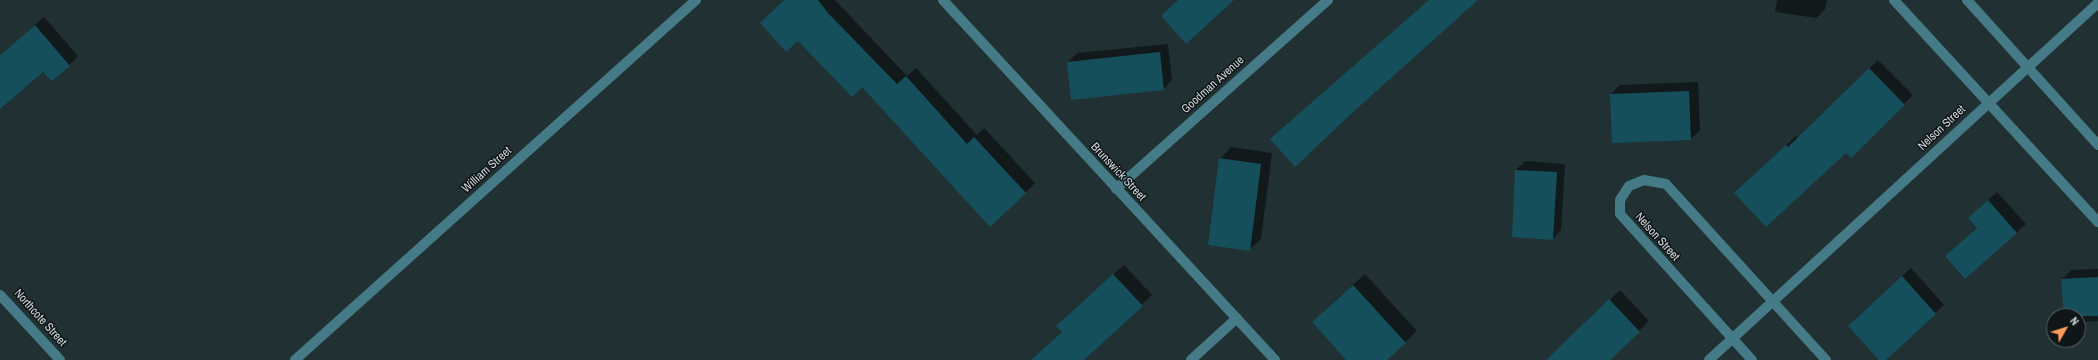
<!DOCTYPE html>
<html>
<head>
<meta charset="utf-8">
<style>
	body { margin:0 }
	#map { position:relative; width:2098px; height:360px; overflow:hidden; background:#203033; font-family:"Archivo Narrow",sans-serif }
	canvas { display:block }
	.north { position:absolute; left:2046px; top:308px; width:40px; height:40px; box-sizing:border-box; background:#101618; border:1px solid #5b6264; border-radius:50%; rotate:51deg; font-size:11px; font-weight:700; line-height:16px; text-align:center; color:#ccd5d7 }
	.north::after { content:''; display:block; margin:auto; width:14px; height:18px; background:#ff9b5a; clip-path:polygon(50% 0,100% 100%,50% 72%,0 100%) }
</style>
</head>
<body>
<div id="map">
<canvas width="2098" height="360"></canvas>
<div class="north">N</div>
</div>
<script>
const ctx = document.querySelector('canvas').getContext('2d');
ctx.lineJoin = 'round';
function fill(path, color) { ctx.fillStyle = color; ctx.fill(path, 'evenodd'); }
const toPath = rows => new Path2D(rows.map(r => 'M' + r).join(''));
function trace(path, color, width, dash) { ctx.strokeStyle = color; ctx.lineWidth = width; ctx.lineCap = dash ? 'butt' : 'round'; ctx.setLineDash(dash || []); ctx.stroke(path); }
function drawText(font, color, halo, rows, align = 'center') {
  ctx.font = font + ' "Archivo Narrow",sans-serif'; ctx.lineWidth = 3; ctx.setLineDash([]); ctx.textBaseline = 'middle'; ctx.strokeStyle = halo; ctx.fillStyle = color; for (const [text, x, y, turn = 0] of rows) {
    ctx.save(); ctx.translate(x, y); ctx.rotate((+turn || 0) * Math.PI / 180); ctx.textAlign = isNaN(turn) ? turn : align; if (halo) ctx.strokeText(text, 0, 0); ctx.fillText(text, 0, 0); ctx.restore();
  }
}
fill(toPath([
	[785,0,835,0,907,76,916,68,977,135,984,128,1035,183,1025,193],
	[1777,0,1827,0,1825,9,1817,18,1775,12],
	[44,17,78,56,69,65,43,70,0,108,0,55],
	[1168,44,1172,80,1164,89,1068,62,1077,53],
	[1878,60,1913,95,1851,157,1846,152,1744,184,1796,136,1798,139],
	[1698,82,1700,130,1691,139,1611,94,1620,85],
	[1231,147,1272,153,1261,239,1249,250,1220,159],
	[1525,161,1565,164,1561,230,1553,239,1516,170],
	[1997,192,2026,224,1965,278,1946,256,1978,227,1978,209],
	[1124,265,1152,295,1082,360,1032,360,1063,332,1067,316],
	[1911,268,1944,305,1884,360,1881,360,1858,317],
	[2098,269,2098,321,2078,322,2078,316,2065,316,2062,279,2071,270],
	[1365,274,1417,331,1386,360,1347,360,1324,311],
	[1620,290,1649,321,1609,360,1547,360]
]), '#0007');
fill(toPath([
	[784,0,818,0,828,13,897,84,906,76,967,144,974,137,1026,193,990,227,862,87,852,97,798,41,786,52,760,23],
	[1178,0,1234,0,1186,44,1161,16],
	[1429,0,1478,0,1352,113,1295,167,1270,139],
	[35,25,70,66,52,81,43,72,0,109,0,55],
	[1160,52,1164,90,1071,100,1067,62],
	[1869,68,1905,105,1851,158,1846,153,1766,227,1734,193,1786,145,1788,147],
	[1689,91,1691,140,1612,143,1610,94],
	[1219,158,1261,164,1250,251,1208,245],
	[1515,170,1557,172,1553,240,1512,237],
	[1988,200,2017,233,1965,279,1945,256,1977,228,1968,218],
	[1113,274,1143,306,1084,360,1031,360,1062,332,1056,326],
	[1902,276,1936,314,1886,360,1879,360,1848,326],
	[2098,277,2098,316,2064,316,2061,279],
	[1353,285,1406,343,1387,360,1346,360,1312,322],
	[1609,299,1640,332,1610,360,1546,360]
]), '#154f5b');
trace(toPath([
	[943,0,1275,360],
	[1894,0,2098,222],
	[1967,0,2098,145],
	[1116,189,1328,0],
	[0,295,60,360],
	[295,360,696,0],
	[1191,360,1237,318],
	[1709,360,2098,3],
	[1752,360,1620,214,1620,200,1629,186,1644,180,1666,184,1826,360]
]), '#447b87', 10);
drawText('12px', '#ccd5d7', '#101618', [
	["Goodman Avenue",1213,85,-42],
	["Nelson Street",1942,128,-43],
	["William Street",487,170,-42],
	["Brunswick Street",1118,172,47],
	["Nelson Street",1657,237,48],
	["Northcote Street",40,318,48]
]);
</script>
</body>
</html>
